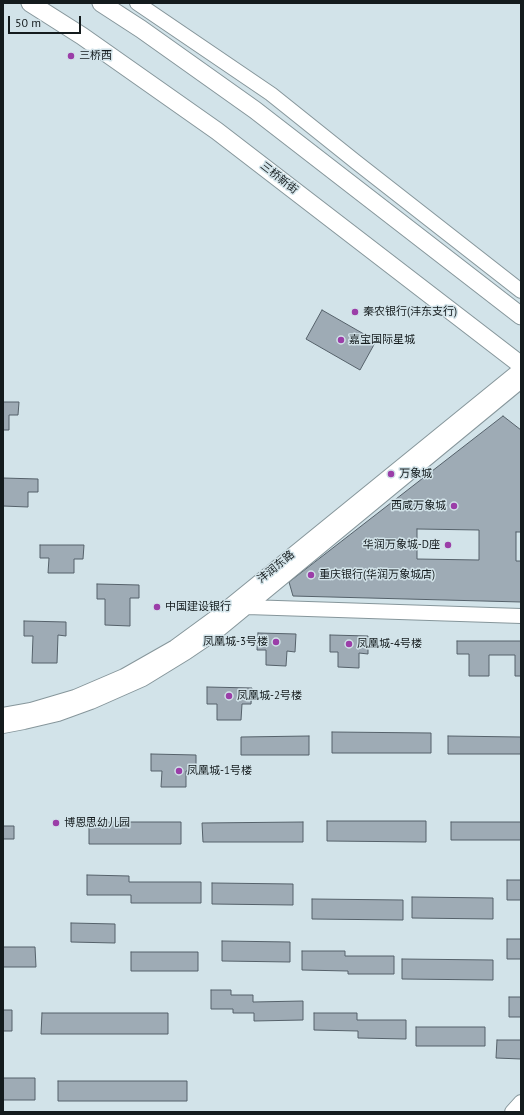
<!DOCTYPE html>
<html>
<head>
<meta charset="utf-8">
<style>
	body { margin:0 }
	#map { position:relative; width:524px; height:1115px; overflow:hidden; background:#d2e3e9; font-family:"PT Sans",sans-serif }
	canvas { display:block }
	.frame { position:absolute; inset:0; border:4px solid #141b1d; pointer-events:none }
	.scale { position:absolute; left:8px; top:16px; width:73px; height:18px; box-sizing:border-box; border:2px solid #141b1d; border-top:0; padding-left:5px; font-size:12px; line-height:14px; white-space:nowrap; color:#141b1d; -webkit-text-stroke:3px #d2e3e9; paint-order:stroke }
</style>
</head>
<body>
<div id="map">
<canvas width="524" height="1115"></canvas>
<div class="frame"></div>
<div class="scale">50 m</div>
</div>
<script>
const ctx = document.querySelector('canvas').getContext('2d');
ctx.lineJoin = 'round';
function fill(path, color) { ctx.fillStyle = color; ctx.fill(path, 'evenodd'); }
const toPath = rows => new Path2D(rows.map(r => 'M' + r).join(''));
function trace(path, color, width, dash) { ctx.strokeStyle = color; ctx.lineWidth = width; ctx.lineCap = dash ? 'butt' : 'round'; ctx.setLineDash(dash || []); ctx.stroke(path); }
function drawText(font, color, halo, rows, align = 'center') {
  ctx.font = font + ' "PT Sans","Noto Sans SC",sans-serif'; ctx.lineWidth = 3; ctx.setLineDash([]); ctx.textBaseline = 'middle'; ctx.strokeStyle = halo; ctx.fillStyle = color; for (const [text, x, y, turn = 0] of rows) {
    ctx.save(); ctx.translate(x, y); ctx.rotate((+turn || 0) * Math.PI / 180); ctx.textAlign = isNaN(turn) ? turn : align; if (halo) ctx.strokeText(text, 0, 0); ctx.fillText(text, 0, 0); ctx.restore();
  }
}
const building = toPath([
	[322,310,376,341,360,370,306,339,322,310],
	[3,402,19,402,18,415,9,415,9,430,3,430,3,402],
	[503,416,521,430,521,602,293,596,289,582,503,416],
	[3,478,38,479,38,492,28,492,28,507,3,506,3,478],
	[417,529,479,530,479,560,417,559,417,529],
	[516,532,521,532,521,561,516,561,516,532],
	[40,545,84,545,83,559,74,559,74,573,48,573,49,558,40,558,40,545],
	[97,584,139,585,139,598,130,598,130,626,105,625,105,599,97,599,97,584],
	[24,621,66,622,66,636,58,635,57,663,32,663,33,636,24,636,24,621],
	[258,633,296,634,295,652,287,651,286,666,266,665,266,650,257,650,258,633],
	[330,635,368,636,368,654,359,653,359,668,338,667,338,652,330,652,330,635],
	[457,641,521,641,521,676,515,676,515,655,489,655,489,676,469,676,469,654,457,654,457,641],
	[207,687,252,688,251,704,242,704,241,720,217,720,217,704,207,704,207,687],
	[332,732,431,733,431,753,332,753,332,732],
	[309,736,309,755,241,755,241,737,309,736],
	[448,736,521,737,521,754,448,754,448,736],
	[151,754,196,755,196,771,186,771,186,787,161,787,162,771,151,771,151,754],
	[327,821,426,821,426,842,327,841,327,821],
	[89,822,181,822,181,844,89,844,89,822],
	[303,822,303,842,203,842,202,823,303,822],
	[451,822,521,822,521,840,451,840,451,822],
	[3,826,14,826,14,839,3,839,3,826],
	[87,875,129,876,129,882,201,882,201,903,131,903,131,895,87,895,87,875],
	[507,880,521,880,521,900,507,900,507,880],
	[212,883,293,884,293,905,212,904,212,883],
	[412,897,493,898,493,919,412,918,412,897],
	[312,899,403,900,403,920,312,919,312,899],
	[71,923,115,924,115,943,71,942,71,923],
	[507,939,521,939,521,959,507,959,507,939],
	[222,941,290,942,290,962,222,961,222,941],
	[3,947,35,947,36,967,3,967,3,947],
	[302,951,345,951,345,956,394,956,394,974,348,974,348,971,302,970,302,951],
	[131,952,198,952,198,971,131,971,131,952],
	[402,959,493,960,493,980,402,979,402,959],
	[211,990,231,990,231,995,253,995,253,1002,303,1001,303,1020,254,1021,254,1013,233,1013,233,1009,211,1009,211,990],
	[509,997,521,997,521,1017,509,1017,509,997],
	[3,1010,12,1010,12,1031,3,1031,3,1010],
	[42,1013,168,1013,168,1034,41,1034,42,1013],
	[314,1013,357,1013,357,1020,406,1020,406,1039,358,1038,358,1031,314,1030,314,1013],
	[416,1027,485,1027,485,1046,416,1046,416,1027],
	[497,1040,521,1040,521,1059,496,1058,497,1040],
	[3,1078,35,1078,35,1100,3,1100,3,1078],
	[58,1081,187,1081,187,1101,58,1101,58,1081]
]);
fill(building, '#9eabb5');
trace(building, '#55616a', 1);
const minor = toPath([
	[137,3,271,94,356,162,521,291],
	[247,607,521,616],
	[3,715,31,710,75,697,124,676,175,647,216,617,521,369],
	[3,726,24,722,58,714,91,702,143,679,187,652,215,633,521,381],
	[512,1112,521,1102]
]);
const major = toPath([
	[30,3,82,36,217,131,521,365],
	[101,3,141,29,255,110,521,316]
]);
trace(minor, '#86969b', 16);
trace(major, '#86969b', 19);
trace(minor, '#fff', 14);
trace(major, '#fff', 17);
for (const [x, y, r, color] of [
	[71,56,4,"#9b3ea8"],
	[355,312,4,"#9b3ea8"],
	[341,340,4,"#9b3ea8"],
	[391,474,4,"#9b3ea8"],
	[454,506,4,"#9b3ea8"],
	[448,545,4,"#9b3ea8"],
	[311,575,4,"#9b3ea8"],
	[157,607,4,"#9b3ea8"],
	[276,642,4,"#9b3ea8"],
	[349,644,4,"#9b3ea8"],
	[229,696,4,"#9b3ea8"],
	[179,771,4,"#9b3ea8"],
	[56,823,4,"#9b3ea8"]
]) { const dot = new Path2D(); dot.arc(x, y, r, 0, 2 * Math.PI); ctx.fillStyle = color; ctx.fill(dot); trace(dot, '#d2e3e9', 1.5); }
drawText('11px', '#141b1d', '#d2e3e9', [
	["三桥西",79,56],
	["秦农银行(沣东支行)",363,312],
	["嘉宝国际星城",349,340],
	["万象城",399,474],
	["西咸万象城",446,506,"right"],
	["华润万象城-D座",440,545,"right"],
	["重庆银行(华润万象城店)",319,575],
	["中国建设银行",165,607],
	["凤凰城-3号楼",268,642,"right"],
	["凤凰城-4号楼",357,644],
	["凤凰城-2号楼",237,696],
	["凤凰城-1号楼",187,771],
	["博恩思幼儿园",64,823]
], 'left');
drawText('11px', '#141b1d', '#d2e3e9', [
	["三桥新街",279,178,38],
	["沣润东路",276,567,-39]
]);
</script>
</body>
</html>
